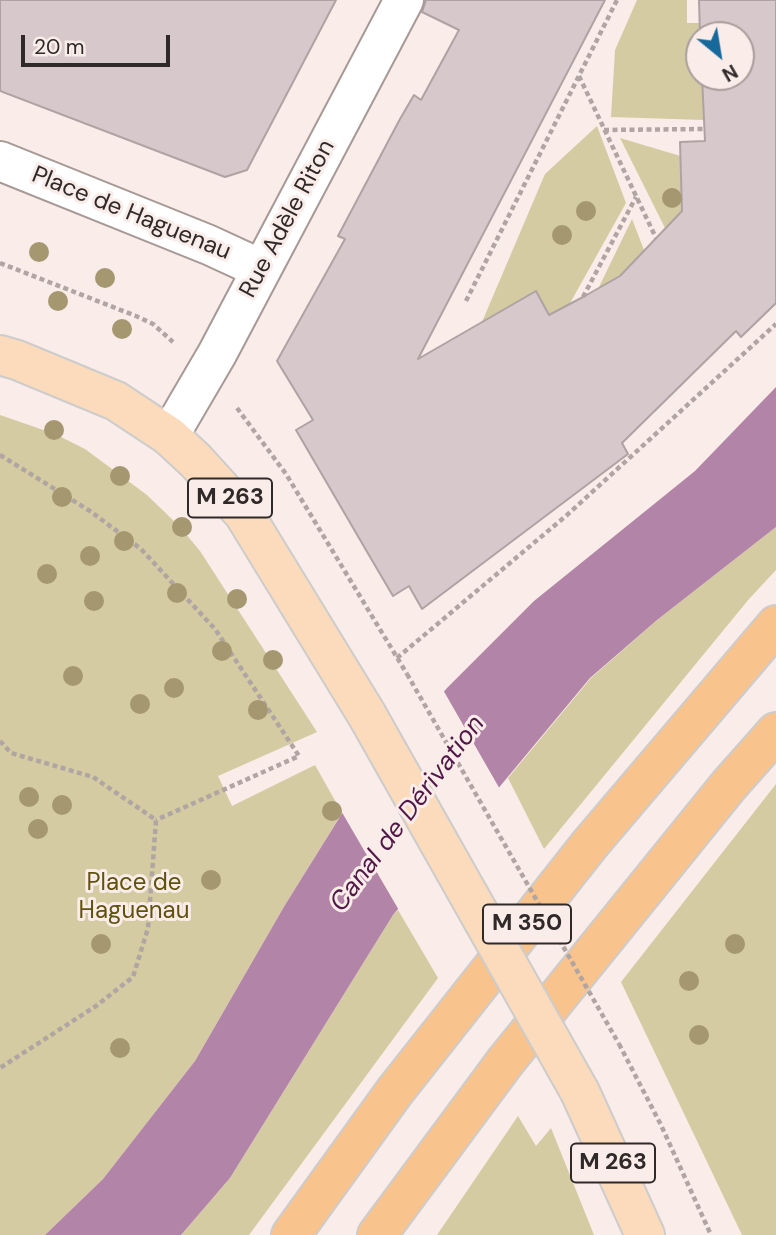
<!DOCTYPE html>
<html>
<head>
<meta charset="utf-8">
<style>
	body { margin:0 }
	#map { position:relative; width:776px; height:1235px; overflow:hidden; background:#faece8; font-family:"DM Sans",sans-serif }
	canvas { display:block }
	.north { position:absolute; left:685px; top:21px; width:70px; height:70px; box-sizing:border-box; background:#faece8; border:2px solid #a99e9c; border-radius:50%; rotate:150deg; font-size:19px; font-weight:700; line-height:28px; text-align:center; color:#2f2a29 }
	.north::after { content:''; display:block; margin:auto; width:24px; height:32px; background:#17699b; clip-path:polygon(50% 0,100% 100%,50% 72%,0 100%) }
	.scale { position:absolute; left:21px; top:35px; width:149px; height:32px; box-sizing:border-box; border:4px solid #2f2a29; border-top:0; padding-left:9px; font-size:21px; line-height:24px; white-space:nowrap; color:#2f2a29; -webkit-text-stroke:5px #faece8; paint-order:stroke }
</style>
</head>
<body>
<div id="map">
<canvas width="776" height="1235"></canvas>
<div class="north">N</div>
<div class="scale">20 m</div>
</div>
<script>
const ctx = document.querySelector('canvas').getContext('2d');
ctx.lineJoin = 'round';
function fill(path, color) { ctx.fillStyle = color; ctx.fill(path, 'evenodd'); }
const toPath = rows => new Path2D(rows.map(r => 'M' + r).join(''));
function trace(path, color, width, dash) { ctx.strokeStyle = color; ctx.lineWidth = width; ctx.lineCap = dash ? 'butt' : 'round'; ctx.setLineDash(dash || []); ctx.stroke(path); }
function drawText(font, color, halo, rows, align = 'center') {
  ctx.font = font + ' "DM Sans",sans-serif'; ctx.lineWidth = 6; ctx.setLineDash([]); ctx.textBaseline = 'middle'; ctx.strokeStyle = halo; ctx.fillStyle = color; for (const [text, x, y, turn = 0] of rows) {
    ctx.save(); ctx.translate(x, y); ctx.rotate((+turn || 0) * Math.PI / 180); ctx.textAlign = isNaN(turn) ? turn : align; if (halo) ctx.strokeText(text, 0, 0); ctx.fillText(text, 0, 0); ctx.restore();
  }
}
fill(toPath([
	[637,0,687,0,687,23,700,23,699,77,702,77,704,120,611,117,615,50],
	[597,126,626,203,569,305,540,321,493,328,482,322,545,174],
	[620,138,694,160,696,196,665,228],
	[632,219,644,250,620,276,598,289],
	[0,415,55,434,85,449,147,495,180,527,200,551,317,732,218,776,232,806,315,765,342,813,285,905,195,1061,103,1179,45,1235,0,1235],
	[776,527,776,570,749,599,544,849,508,778,591,678,657,620],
	[776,784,776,1235,742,1235,621,982],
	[398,910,438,978,249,1235,181,1235,230,1178,393,915],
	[518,1116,536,1146,551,1128,594,1235,437,1235]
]), '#d4cba2');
fill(toPath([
	[776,387,776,527,657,620,590,678,393,915,230,1178,181,1235,45,1235,103,1179,195,1061,285,905,351,799,447,688,534,601,695,471]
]), '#b284a8');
fill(toPath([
	[442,688,501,791,400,912,340,809,348,797]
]), '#faece8');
const building = toPath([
	[0,0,336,0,247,170,225,177,0,91,0,0],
	[426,0,605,0,418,359,536,291,549,315,583,297,620,276,682,211,680,142,705,141,702,77,741,77,741,35,700,35,699,0,776,0,776,303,741,337,736,331,622,443,628,454,422,609,409,586,393,596,373,562,296,430,313,420,277,361,345,239,338,236,400,119,414,95,421,100,459,30,422,12,426,0]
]);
fill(building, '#d6c8cb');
trace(building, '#afa2a4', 2);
const minor = toPath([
	[0,161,209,245,261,269],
	[169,436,217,354,404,0]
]);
const major = toPath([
	[0,355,17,360,116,401,169,436,196,461,244,514,367,715],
	[580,1092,645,1235]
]);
const highway = toPath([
	[291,1235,395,1091,590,844,776,625],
	[377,1235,505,1062,729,785,776,732]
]);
trace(minor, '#a69996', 42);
trace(major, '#cdcccc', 42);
trace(highway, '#cdcccc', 42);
trace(toPath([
	[579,76,656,238],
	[604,130,705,129],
	[0,263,136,316,153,324,173,342],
	[583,297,636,197],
	[466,301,617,0],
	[237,408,286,474,407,674],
	[0,455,90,511,141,549,215,629,299,756,156,820],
	[397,658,567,515,776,324],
	[0,741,11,753,93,777,156,820,148,928,133,977,96,1006,0,1068],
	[619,1044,661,1125,711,1235]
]), '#b0a5a2', 4.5, [5, 3.5]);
trace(minor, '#fff', 38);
trace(major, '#fbdbbb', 38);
trace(highway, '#f8c38d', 38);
const majorBridge = toPath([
	[367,715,580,1092]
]);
trace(majorBridge, '#cdcccc', 42, []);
trace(toPath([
	[407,674,619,1044]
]), '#b0a5a2', 4.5, [5, 3.5]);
trace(majorBridge, '#fbdbbb', 38);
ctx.fillStyle = '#a59770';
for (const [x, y] of [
	[672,198],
	[586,211],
	[562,235],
	[39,252],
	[105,278],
	[58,301],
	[122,329],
	[54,430],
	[120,476],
	[62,497],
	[182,527],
	[124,541],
	[90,556],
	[47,574],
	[177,593],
	[237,599],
	[94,601],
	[222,651],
	[273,660],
	[73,676],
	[174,688],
	[140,704],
	[258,710],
	[29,797],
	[62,805],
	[332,811],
	[38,829],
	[211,880],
	[101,944],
	[735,944],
	[689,981],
	[699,1035],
	[120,1048]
]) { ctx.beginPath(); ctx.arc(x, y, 10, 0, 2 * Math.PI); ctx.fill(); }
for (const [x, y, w] of [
	[230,498,84],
	[527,924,88],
	[613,1163,84]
]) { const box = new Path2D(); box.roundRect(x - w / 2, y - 19.5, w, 39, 5); ctx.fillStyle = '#faece8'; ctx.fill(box); trace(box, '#2f2a29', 2); }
drawText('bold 23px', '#2f2a29', null, [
	["M 263",230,498],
	["M 350",527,924],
	["M 263",613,1163]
]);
drawText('24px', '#2f2a29', '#faece8', [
	["Place de Haguenau",131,214,22],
	["Rue Adèle Riton",288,219,-62]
]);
drawText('24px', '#60520e', '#faece8', [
	["Place de",134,884],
	["Haguenau",134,912]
]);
drawText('italic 26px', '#501848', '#faece8', [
	["Canal de Dérivation",408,814,-53]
]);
</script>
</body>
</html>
